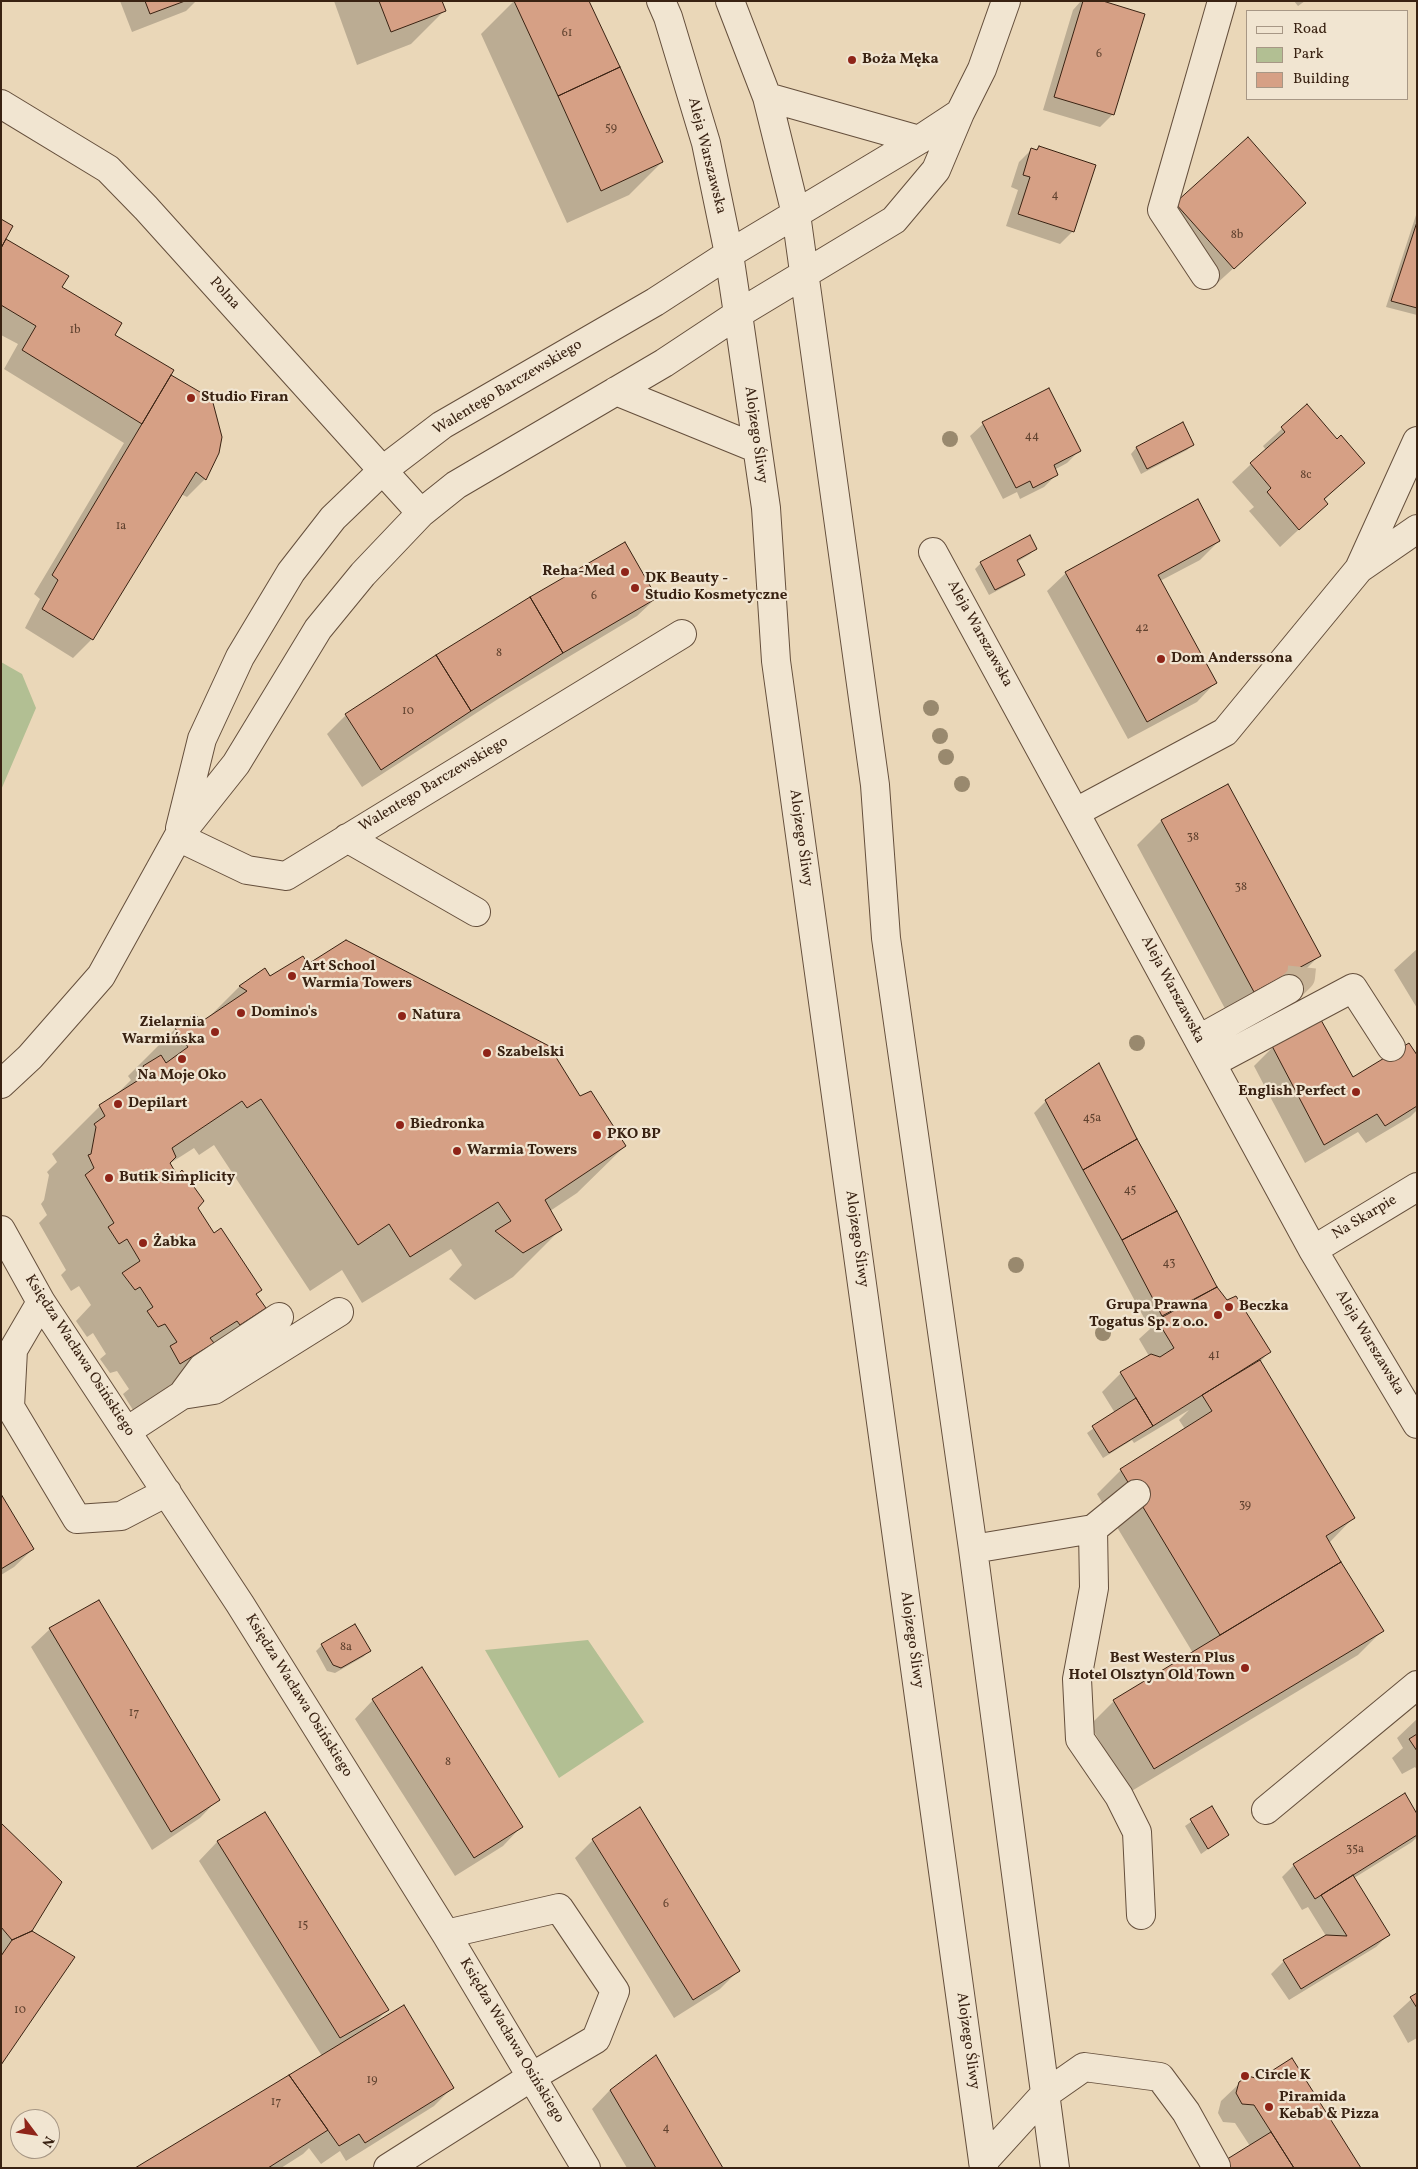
<!DOCTYPE html>
<html>
<head>
<meta charset="utf-8">
<style>
	body { margin:0 }
	#map { position:relative; width:1418px; height:2169px; overflow:hidden; background:#ead7b8; font-family:Vollkorn,serif }
	canvas { display:block }
	.frame { position:absolute; inset:0; border:2px solid #392212; pointer-events:none }
	.legend { position:absolute; left:1246px; top:10px; width:162px; height:90px; box-sizing:border-box; background:#f1e5d1; border:1px solid #a79785; margin:0; padding:6px 9px; list-style:none; font-size:15px; color:#392212 }
	.legend li { display:flex; align-items:center; gap:10px; height:25px }
	.legend b { width:25px; border:1px solid #a79785 }
	.north { position:absolute; left:10px; top:2109px; width:50px; height:50px; box-sizing:border-box; background:#f1e5d1; border:1px solid #a79785; border-radius:50%; rotate:121deg; font-size:14px; font-weight:700; line-height:20px; text-align:center; color:#392212 }
	.north::after { content:''; display:block; margin:auto; width:18px; height:22px; background:#8f2418; clip-path:polygon(50% 0,100% 100%,50% 72%,0 100%) }
</style>
</head>
<body>
<div id="map">
<canvas width="1418" height="2169"></canvas>
<div class="frame"></div>
<ul class="legend">
<li><b style="height:6px;background:#f1e5d1"></b>Road</li>
<li><b style="height:14px;background:#b2bf93"></b>Park</li>
<li><b style="height:14px;background:#d6a085"></b>Building</li>
</ul>
<div class="north">N</div>
</div>
<script>
const ctx = document.querySelector('canvas').getContext('2d');
ctx.lineJoin = 'round';
function fill(path, color) { ctx.fillStyle = color; ctx.fill(path, 'evenodd'); }
const toPath = rows => new Path2D(rows.map(r => 'M' + r).join(''));
function trace(path, color, width, dash) { ctx.strokeStyle = color; ctx.lineWidth = width; ctx.lineCap = dash ? 'butt' : 'round'; ctx.setLineDash(dash || []); ctx.stroke(path); }
function drawText(font, color, halo, rows, align = 'center') {
  ctx.font = font + ' Vollkorn,serif'; ctx.lineWidth = 4.5; ctx.setLineDash([]); ctx.textBaseline = 'middle'; ctx.strokeStyle = halo; ctx.fillStyle = color; for (const [text, x, y, turn = 0] of rows) {
    ctx.save(); ctx.translate(x, y); ctx.rotate((+turn || 0) * Math.PI / 180); ctx.textAlign = isNaN(turn) ? turn : align; if (halo) ctx.strokeText(text, 0, 0); ctx.fillText(text, 0, 0); ctx.restore();
  }
}
fill(toPath([
	[1,662,22,674,36,708,1,790],
	[588,1640,644,1722,559,1778,485,1650]
]), '#b2bf93');
fill(toPath([
	[120,1,196,1,186,11,132,32],
	[334,1,441,1,444,11,411,44,357,65],
	[514,1,662,162,629,195,567,223,481,34],
	[1081,1,1099,1,1113,114,1100,127,1043,110,1073,10],
	[1294,1,1305,1,1298,6],
	[1039,147,1073,231,1060,244,1006,226,1018,190,1011,187,1019,162,1031,150,1035,151],
	[1305,203,1214,286,1157,222,1176,204],
	[1417,212,1417,315,1386,307],
	[1,221,5,240,67,277,60,288,114,336,170,375,205,479,187,497,181,494,92,639,73,658,25,628,40,599,34,594,124,443,4,369,18,344,1,335],
	[1307,406,1337,440,1363,463,1323,501,1326,504,1280,547,1249,511,1254,507,1232,482,1266,450,1263,446],
	[983,424,1079,451,1067,463,1054,470,1057,474,1044,487,1020,499,1017,492,1003,499,970,436],
	[1193,444,1187,450,1141,474,1131,454,1136,448],
	[1219,541,1200,560,1160,581,1215,683,1197,702,1128,739,1047,591,1066,573],
	[1036,548,1030,554,1017,562,1023,574,1017,580,989,595,975,569,981,563],
	[656,598,637,616,498,699,362,787,327,734,346,715],
	[1227,785,1319,956,1295,980,1229,1016,1137,845,1161,821],
	[1417,949,1417,1008,1394,970],
	[307,966,580,1098,625,1146,577,1193,550,1211,561,1229,513,1277,475,1300,449,1279,462,1265,451,1249,362,1303,342,1270,310,1291,214,1145,199,1155,194,1148,169,1164,196,1208,264,1308,217,1356,185,1371,165,1390,133,1410,123,1394,129,1389,117,1371,110,1373,100,1359,106,1354,93,1333,87,1337,76,1321,91,1305,79,1286,71,1291,61,1275,66,1270,39,1223,47,1215,41,1204,44,1200,49,1175,47,1172,57,1162,52,1154,100,1106,114,1097,131,1080,128,1076,175,1029,195,1016,194,1020,197,1026,207,1019,239,987,265,970,269,978],
	[1321,1022,1352,1079,1417,1057,1417,1110,1410,1117,1366,1143,1358,1132,1305,1163,1254,1066,1273,1047],
	[1098,1064,1216,1288,1269,1352,1260,1362,1353,1518,1329,1543,1382,1631,1358,1655,1130,1792,1090,1725,1114,1701,1193,1653,1097,1494,1121,1470,1185,1429,1179,1420,1189,1410,1134,1443,1132,1440,1103,1458,1087,1433,1115,1413,1102,1392,1121,1373,1149,1356,1139,1339,1150,1329,1034,1113,1046,1101],
	[1,1497,33,1549,14,1567,1,1575],
	[354,1626,369,1651,363,1657,335,1673,327,1671,316,1651,322,1645],
	[50,1629,218,1799,200,1818,152,1850,31,1647],
	[373,1700,521,1827,503,1846,455,1876,355,1719],
	[1417,1719,1417,1770,1415,1767,1402,1774,1392,1758,1403,1748,1397,1738],
	[1211,1808,1228,1835,1201,1854,1185,1826],
	[265,1814,387,2010,373,2024,453,2087,434,2106,346,2161,340,2151,321,2164,309,2148,303,2154,281,2168,137,2168,322,2056,199,1861,217,1842],
	[1417,1817,1417,1837,1412,1842,1354,1878,1388,1935,1376,1947,1289,2000,1271,1974,1284,1961,1326,1936,1308,1907,1302,1910,1282,1877,1294,1865],
	[1,1825,31,1932,1,2062],
	[593,1840,739,1970,720,1989,674,2018,575,1858],
	[1417,1994,1417,2038,1408,2043,1393,2016],
	[1259,2080,1360,2168,1216,2168,1250,2146,1235,2123,1223,2122,1218,2113,1221,2101,1240,2083],
	[610,2090,722,2168,627,2168,592,2109]
]), '#0003');
const building = toPath([
	[145,1,185,1,150,14,145,1],
	[379,1,442,1,446,11,391,32,379,1],
	[514,1,589,1,620,67,558,96,514,1],
	[1083,1,1103,1,1145,14,1114,115,1054,97,1083,1],
	[620,67,663,162,601,191,558,96,620,67],
	[1248,137,1306,203,1234,269,1175,203,1248,137],
	[1039,146,1096,165,1074,232,1018,214,1030,177,1023,175,1031,148,1037,150,1039,146],
	[1,219,13,226,1,248,1,219],
	[1417,222,1417,308,1391,301,1417,222],
	[6,239,69,276,62,287,122,323,115,335,174,370,142,424,22,350,36,326,1,305,1,248,6,239],
	[171,375,212,399,222,437,219,453,206,480,196,472,93,640,42,609,58,580,52,575,171,375],
	[1049,388,1081,451,1054,465,1058,475,1033,488,1030,481,1016,488,982,422,1049,388],
	[1307,404,1337,439,1341,435,1365,463,1324,499,1328,504,1299,530,1267,492,1271,488,1250,463,1285,432,1281,427,1307,404],
	[1183,422,1194,445,1147,469,1136,447,1183,422],
	[1198,499,1220,541,1158,575,1217,683,1147,722,1065,572,1198,499],
	[1030,535,1037,549,1017,560,1025,575,995,590,980,562,1030,535],
	[625,542,657,598,563,653,530,597,625,542],
	[530,597,563,653,471,711,436,655,530,597],
	[436,655,471,711,381,770,345,714,436,655],
	[1228,784,1321,956,1254,992,1161,820,1228,784],
	[346,940,549,1046,580,1096,591,1091,626,1146,545,1200,562,1230,523,1253,495,1231,511,1221,498,1202,410,1257,389,1224,358,1245,261,1099,247,1108,242,1101,172,1148,176,1157,170,1163,177,1175,182,1170,204,1201,198,1208,214,1233,221,1228,262,1290,256,1294,266,1308,240,1325,237,1321,210,1338,214,1343,180,1364,170,1346,177,1342,165,1324,158,1327,147,1311,153,1307,140,1287,135,1290,122,1273,140,1261,127,1239,119,1244,108,1227,114,1223,85,1175,94,1168,88,1155,91,1154,96,1127,94,1124,105,1116,99,1105,148,1074,143,1066,161,1055,166,1063,188,1047,175,1028,195,1014,198,1017,195,1020,198,1024,247,991,239,986,265,968,270,976,303,956,308,964,346,940],
	[1321,1020,1353,1077,1409,1043,1417,1055,1417,1106,1385,1126,1377,1114,1324,1145,1272,1046,1321,1020],
	[1099,1063,1137,1139,1083,1170,1045,1100,1099,1063],
	[1137,1139,1177,1211,1122,1240,1083,1170,1137,1139],
	[1177,1211,1217,1287,1162,1316,1122,1240,1177,1211],
	[1217,1287,1227,1300,1236,1296,1271,1352,1153,1426,1120,1372,1151,1354,1160,1357,1174,1348,1157,1320,1217,1287],
	[1260,1360,1355,1518,1326,1536,1341,1562,1220,1635,1120,1469,1212,1411,1202,1395,1260,1360],
	[1136,1398,1153,1426,1109,1453,1092,1426,1136,1398],
	[1,1494,34,1549,1,1569,1,1494],
	[1341,1562,1384,1631,1154,1769,1113,1700,1341,1562],
	[99,1600,220,1800,171,1832,49,1628,99,1600],
	[355,1624,371,1651,341,1668,333,1665,321,1644,355,1624],
	[422,1667,523,1827,474,1858,372,1699,422,1667],
	[1417,1734,1417,1751,1409,1739,1417,1734],
	[1405,1793,1417,1814,1417,1835,1315,1899,1293,1864,1405,1793],
	[1212,1806,1229,1835,1208,1849,1190,1819,1212,1806],
	[640,1807,740,1971,693,2000,592,1839,640,1807],
	[265,1812,389,2010,340,2038,217,1841,265,1812],
	[1,1823,62,1882,32,1931,12,1940,1,1927,1,1823],
	[1353,1875,1390,1935,1301,1989,1283,1960,1326,1935,1347,1936,1321,1895,1353,1875],
	[32,1931,75,1957,1,2065,1,1956,12,1940,32,1931],
	[1417,1993,1417,2008,1410,1997,1417,1993],
	[404,2005,454,2088,365,2143,359,2134,339,2146,289,2075,404,2005],
	[656,2055,723,2168,656,2168,610,2090,656,2055],
	[1292,2058,1361,2168,1294,2168,1254,2105,1242,2104,1236,2093,1239,2082,1248,2076,1259,2079,1292,2058],
	[289,2075,328,2130,268,2168,135,2168,289,2075],
	[1271,2132,1294,2168,1214,2168,1216,2166,1271,2132]
]);
fill(building, '#d6a085');
trace(building, '#392212', 1);
trace(toPath([
	[1289,989,1301,977,1302,967]
]), '#c7b397', 28, [28, 14]);
const minor = toPath([
	[661,1,668,17,706,143,729,254,738,314,766,508,776,661,984,2168],
	[730,1,767,97,796,214,875,785,886,938,973,1549,1055,2168],
	[767,97,919,140],
	[1,104,108,169,146,208,421,513],
	[1205,275,1162,210,1222,1],
	[616,391,756,448],
	[933,552,1313,1250,1417,1424],
	[1359,569,1417,529],
	[1076,812,1225,732,1359,569,1417,441],
	[180,828,202,739,240,657,291,572,333,518,383,470,442,425,655,302,729,254,919,140,960,113],
	[178,837,247,870,286,876,682,634],
	[347,838,476,912],
	[1199,1039,1289,989],
	[1212,1063,1353,988,1391,1047],
	[1,1084,30,1057,101,976,178,837,236,764,318,629,363,574,421,513,456,485,664,363,738,314,894,220,936,170,960,113,982,69,1006,1],
	[1,1230,41,1302,240,1604,446,1934,586,2168],
	[1313,1250,1417,1187],
	[41,1302,13,1350,10,1407,77,1519,121,1516,167,1492],
	[182,1395,202,1368,279,1317],
	[127,1431,182,1395,214,1390,339,1312],
	[1093,1529,1136,1494],
	[973,1549,1093,1529,1094,1588,1077,1679,1080,1739,1119,1796,1137,1832,1141,1915],
	[1266,1810,1417,1685],
	[983,2162,1044,2095,1084,2067,1160,2077,1186,2112,1216,2166],
	[388,2168,533,2076,596,2039,615,1991,559,1908,446,1934]
]);
trace(minor, '#654f3c', 30);
trace(minor, '#f1e5d1', 28);
ctx.fillStyle = '#99896e';
for (const [x, y] of [
	[950,439],
	[931,708],
	[940,736],
	[946,757],
	[962,784],
	[1137,1043],
	[1016,1265],
	[1103,1333]
]) { ctx.beginPath(); ctx.arc(x, y, 8, 0, 2 * Math.PI); ctx.fill(); }
for (const [x, y, r, color] of [
	[852,60,5,"#8f2418"],
	[191,398,5,"#8f2418"],
	[625,572,5,"#8f2418"],
	[635,588,5,"#8f2418"],
	[1161,659,5,"#8f2418"],
	[292,976,5,"#8f2418"],
	[241,1013,5,"#8f2418"],
	[402,1016,5,"#8f2418"],
	[215,1032,5,"#8f2418"],
	[487,1053,5,"#8f2418"],
	[182,1059,5,"#8f2418"],
	[1356,1092,5,"#8f2418"],
	[118,1104,5,"#8f2418"],
	[400,1125,5,"#8f2418"],
	[597,1135,5,"#8f2418"],
	[457,1151,5,"#8f2418"],
	[109,1178,5,"#8f2418"],
	[143,1243,5,"#8f2418"],
	[1229,1307,5,"#8f2418"],
	[1218,1315,5,"#8f2418"],
	[1245,1668,5,"#8f2418"],
	[1245,2076,5,"#8f2418"],
	[1269,2107,5,"#8f2418"]
]) { const dot = new Path2D(); dot.arc(x, y, r, 0, 2 * Math.PI); ctx.fillStyle = color; ctx.fill(dot); trace(dot, '#f1e5d1', 2); }
drawText('12px', '#60422f', null, [
	["61",567,34],
	["6",1099,55],
	["59",611,129],
	["4",1055,196],
	["8b",1237,236],
	["1b",75,331],
	["44",1032,437],
	["8c",1306,476],
	["1a",121,527],
	["6",594,597],
	["42",1142,629],
	["8",499,654],
	["10",408,712],
	["38",1193,838],
	["38",1241,888],
	["45a",1092,1119],
	["45",1130,1191],
	["43",1169,1264],
	["41",1214,1356],
	["39",1245,1506],
	["8a",346,1648],
	["17",134,1714],
	["8",448,1763],
	["35a",1355,1850],
	["6",666,1905],
	["15",303,1926],
	["10",20,2011],
	["19",372,2081],
	["17",276,2103],
	["4",666,2129]
]);
drawText('bold 15px', '#392212', '#f1e5d1', [
	["Boża Męka",862,60],
	["Studio Firan",201,398],
	["Reha-Med",615,572,"right"],
	["DK Beauty -",645,579],
	["Studio Kosmetyczne",645,596],
	["Dom Anderssona",1171,659],
	["Art School",302,967],
	["Warmia Towers",302,984],
	["Domino's",251,1013],
	["Natura",412,1016],
	["Zielarnia",205,1023,"right"],
	["Warmińska",205,1040,"right"],
	["Szabelski",497,1053],
	["Na Moje Oko",182,1076,"center"],
	["English Perfect",1346,1092,"right"],
	["Depilart",128,1104],
	["Biedronka",410,1125],
	["PKO BP",607,1135],
	["Warmia Towers",467,1151],
	["Butik Simplicity",119,1178],
	["Żabka",153,1243],
	["Grupa Prawna",1208,1306,"right"],
	["Togatus Sp. z o.o.",1208,1323,"right"],
	["Beczka",1239,1307],
	["Best Western Plus",1235,1659,"right"],
	["Hotel Olsztyn Old Town",1235,1676,"right"],
	["Circle K",1255,2076],
	["Piramida",1279,2098],
	["Kebab & Pizza",1279,2115]
], 'left');
drawText('15px', '#392212', '#f1e5d1', [
	["Aleja Warszawska",706,156,76],
	["Polna",224,294,48],
	["Walentego Barczewskiego",508,388,-31],
	["Alojzego Śliwy",755,435,82],
	["Aleja Warszawska",979,634,61],
	["Walentego Barczewskiego",434,785,-31],
	["Alojzego Śliwy",800,838,82],
	["Aleja Warszawska",1172,990,62],
	["Na Skarpie",1365,1218,-31],
	["Alojzego Śliwy",856,1239,82],
	["Aleja Warszawska",1369,1343,59],
	["Księdza Wacława Osińskiego",79,1356,57],
	["Alojzego Śliwy",911,1640,82],
	["Księdza Wacława Osińskiego",298,1696,58],
	["Księdza Wacława Osińskiego",511,2041,59],
	["Alojzego Śliwy",967,2041,82]
]);
</script>
</body>
</html>
